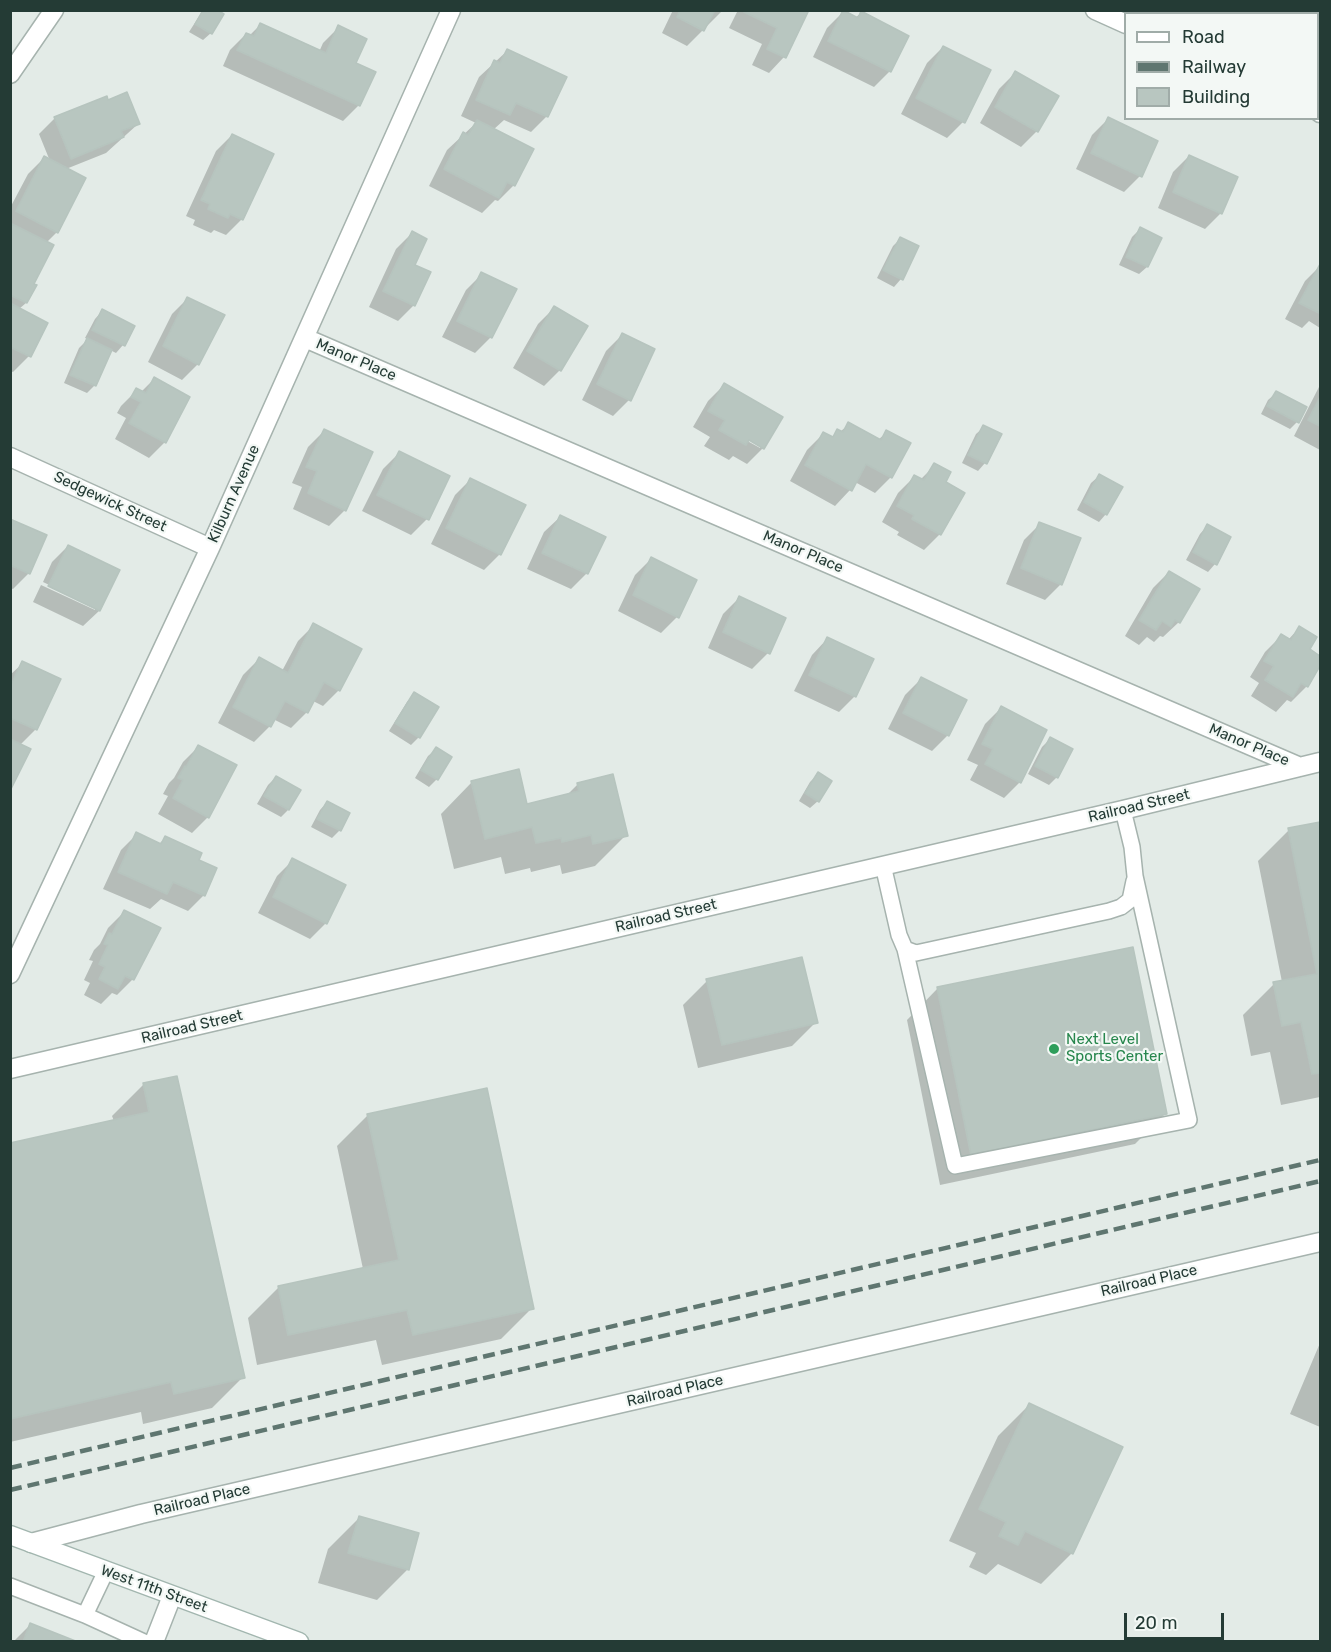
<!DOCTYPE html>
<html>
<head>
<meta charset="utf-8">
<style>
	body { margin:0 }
	#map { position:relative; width:1331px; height:1652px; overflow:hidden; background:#e3ebe7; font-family:Rubik,sans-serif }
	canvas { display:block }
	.frame { position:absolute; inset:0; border:12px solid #243b35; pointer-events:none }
	.legend { position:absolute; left:1124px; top:12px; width:195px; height:108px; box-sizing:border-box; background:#f3f8f5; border:2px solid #a0aca8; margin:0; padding:8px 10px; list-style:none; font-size:18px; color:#243b35 }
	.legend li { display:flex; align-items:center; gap:12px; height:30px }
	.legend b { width:30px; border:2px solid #a0aca8 }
	.scale { position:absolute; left:1124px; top:1613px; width:100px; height:27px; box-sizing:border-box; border:3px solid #243b35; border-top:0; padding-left:8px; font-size:18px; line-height:21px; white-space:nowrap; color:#243b35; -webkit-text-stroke:4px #f3f8f5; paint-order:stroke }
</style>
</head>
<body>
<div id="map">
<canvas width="1331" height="1652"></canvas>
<div class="frame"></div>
<ul class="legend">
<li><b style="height:8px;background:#fff"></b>Road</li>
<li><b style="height:8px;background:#5f7670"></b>Railway</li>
<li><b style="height:16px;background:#b8c6c0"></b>Building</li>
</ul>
<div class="scale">20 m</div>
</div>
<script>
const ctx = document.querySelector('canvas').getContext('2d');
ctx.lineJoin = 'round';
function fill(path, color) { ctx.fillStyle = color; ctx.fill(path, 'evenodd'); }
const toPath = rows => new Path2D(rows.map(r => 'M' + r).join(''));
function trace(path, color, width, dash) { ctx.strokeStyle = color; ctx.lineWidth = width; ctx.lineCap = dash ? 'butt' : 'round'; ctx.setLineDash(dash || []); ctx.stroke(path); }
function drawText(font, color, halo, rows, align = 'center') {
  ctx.font = font + ' Rubik,sans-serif'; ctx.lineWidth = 4.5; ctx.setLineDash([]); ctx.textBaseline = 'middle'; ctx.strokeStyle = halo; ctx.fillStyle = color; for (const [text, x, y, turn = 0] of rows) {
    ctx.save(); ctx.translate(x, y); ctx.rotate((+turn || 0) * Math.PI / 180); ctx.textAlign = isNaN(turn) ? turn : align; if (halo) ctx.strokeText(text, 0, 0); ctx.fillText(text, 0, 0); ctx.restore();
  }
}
fill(toPath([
	[203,10,211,33,203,40,189,32],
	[673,10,723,10,687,46,662,33],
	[738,10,808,10,784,57,769,73,752,65,762,44,729,28],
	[843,12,855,18,861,13,890,71,874,87,813,57,827,28],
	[260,25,319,52,323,43,339,27,354,64,359,105,343,121,223,66,230,50,246,34,249,36],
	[943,47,963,122,947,138,901,114,927,63],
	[507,51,547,116,531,132,504,120,493,130,514,185,498,201,495,200,482,213,429,186,447,150,476,123,461,116,479,77],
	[1015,73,1037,131,1021,147,980,123,999,89],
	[107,101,138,124,106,153,66,169,57,232,46,243,26,303,19,309,46,323,29,356,13,372,10,371,10,208,28,174,44,158,50,161,39,134,55,118],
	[1108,119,1140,176,1124,192,1076,169,1092,135],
	[232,135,242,219,226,235,214,230,211,233,193,225,195,220,186,216,216,151],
	[1189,156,1221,213,1205,229,1158,208,1173,172],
	[1140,229,1160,239,1147,267,1139,274,1119,265,1132,237],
	[412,233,414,305,398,321,369,307,396,249],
	[900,239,901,279,894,287,877,278,893,246],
	[1320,266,1320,328,1309,321,1302,328,1285,319,1305,281],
	[482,274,491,337,475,353,442,337,466,290],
	[188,298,198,364,182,380,148,362,172,314],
	[554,308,560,370,544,386,513,368,538,324],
	[102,311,133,327,123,345,116,353,110,350,95,385,87,393,64,383,79,348,88,339,85,338,95,319],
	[622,335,629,400,613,416,582,400,606,351],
	[154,379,165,442,149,458,115,439,126,418,117,413,121,406,137,390,141,392],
	[724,385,763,448,747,464,733,456,729,460,704,446,710,437,693,427,708,401],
	[743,435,760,445,760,448,742,438],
	[1320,385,1320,450,1294,436],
	[1276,393,1297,422,1290,429,1261,414,1268,400],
	[849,424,878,440,887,432,891,477,875,493,855,482,850,490,835,506,790,481,807,450,823,434,831,438,837,431,840,432],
	[984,427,1000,435,985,463,978,471,962,463,976,434],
	[324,431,345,510,329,526,293,509,302,487,292,483,308,447],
	[399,453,427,519,411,535,362,511,383,469],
	[935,465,944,482,940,534,924,550,897,535,899,532,882,522,898,493,914,477,920,480],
	[1099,476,1106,514,1099,522,1077,510,1091,483],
	[471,479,500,554,484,570,431,544,455,495],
	[560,517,604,537,587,573,571,589,527,569,544,532],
	[10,521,29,573,13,589,10,588],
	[1040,524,1061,584,1045,600,1006,584,1024,540],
	[1207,526,1215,564,1208,572,1186,560,1200,534],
	[68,546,99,611,83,626,33,602,41,585,95,610,95,607,43,582,52,562],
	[651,559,677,617,661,633,618,611,635,575],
	[1169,572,1179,622,1163,637,1160,636,1154,642,1147,637,1139,645,1125,636,1153,588],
	[739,598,768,653,752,669,708,648,723,614],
	[314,625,360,650,339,690,323,706,313,701,307,712,291,728,273,719,270,726,254,742,218,723,243,675,259,659,282,671,298,641],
	[1299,628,1308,649,1320,657,1320,663,1307,686,1291,702,1287,700,1276,712,1251,696,1259,683,1250,677,1265,652,1281,636,1288,640],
	[827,639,855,696,839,712,794,691,812,655],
	[23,663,59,680,35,730,20,745,10,788,10,675],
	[921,679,948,735,932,751,888,729,905,695],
	[414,694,419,737,411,745,389,731,407,702],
	[1001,708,1020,782,1004,798,970,780,978,765,967,760,985,724],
	[1050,739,1057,777,1049,785,1028,774,1042,747],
	[199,746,208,817,192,833,158,814,168,796,163,794,169,783,174,778,183,762],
	[436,749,437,779,429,787,415,778,428,756],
	[818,774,818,801,810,808,799,801,810,782],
	[276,777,288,810,281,817,257,804,268,785],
	[472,782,526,805,566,796,578,784,626,835,595,866,562,874,560,865,531,872,530,868,505,874,501,857,454,869,441,814],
	[327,802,340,830,332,838,311,827,320,810],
	[1320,823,1320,1097,1281,1105,1270,1052,1251,1056,1243,1015,1274,984,1282,982,1258,861,1289,830],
	[137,834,159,844,165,838,197,861,204,895,188,911,161,899,150,909,103,889,121,850],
	[293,860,326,923,310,939,258,913,277,876],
	[124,912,133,979,117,995,112,993,101,1004,84,995,90,983,84,980,93,961,89,960,94,950,100,944,108,928],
	[707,981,816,1022,792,1046,698,1068,683,1005],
	[938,988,1166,1113,1135,1144,940,1185,907,1020],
	[143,1085,243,1377,212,1408,143,1424,141,1412,10,1442,10,1145,114,1121,112,1116],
	[368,1115,532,1308,501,1339,382,1365,376,1340,257,1365,248,1318,279,1287,363,1269,337,1146],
	[1320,1343,1320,1427,1290,1414],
	[1029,1405,1072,1553,1041,1584,998,1564,986,1575,969,1567,976,1553,949,1541,998,1436],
	[359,1518,408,1569,377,1600,318,1583,328,1549],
	[30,1625,74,1642,13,1642]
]), '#0003');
const building = toPath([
	[203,10,217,10,224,14,212,34,195,24,203,10],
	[680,10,715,10,704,31,677,17,680,10],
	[745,10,809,10,786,58,767,49,777,28,744,12,745,10],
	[843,10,858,18,861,11,909,36,891,72,828,41,843,10],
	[260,23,326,53,338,25,367,39,356,63,376,72,360,106,237,50,246,33,254,36,260,23],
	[943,46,991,70,965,123,916,98,943,46],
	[507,49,567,77,548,117,516,103,510,115,476,100,494,60,500,63,507,49],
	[1015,71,1059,96,1038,132,995,107,1015,71],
	[127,92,140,124,121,131,124,137,71,159,54,117,107,96,108,100,127,92],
	[1108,117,1158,141,1142,177,1091,153,1108,117],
	[477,120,534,149,515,186,507,182,499,198,444,169,463,132,468,135,477,120],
	[232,134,274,154,243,220,230,214,228,218,208,209,210,204,201,200,232,134],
	[1189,155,1238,177,1222,214,1173,192,1189,155],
	[44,156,86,178,58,233,16,211,44,156],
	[12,224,54,245,34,284,37,285,27,303,10,295,10,226,12,224],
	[1140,227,1162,238,1148,267,1126,257,1140,227],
	[412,231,427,239,415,265,431,272,415,306,383,291,412,231],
	[900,237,919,246,903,280,883,270,900,237],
	[1320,264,1320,311,1319,313,1299,303,1320,264],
	[481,272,517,289,492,338,457,321,481,272],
	[187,297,225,315,199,365,163,346,187,297],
	[10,303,48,323,31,357,10,347,10,303],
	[554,306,588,326,561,371,527,351,554,306],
	[102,309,135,326,125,346,92,330,102,309],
	[622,333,655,349,631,401,597,384,622,333],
	[87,338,112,350,96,386,70,375,87,338],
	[154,377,190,397,166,443,129,423,141,402,131,397,136,388,146,393,154,377],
	[724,383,783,417,764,449,749,440,746,445,719,430,725,420,708,411,724,383],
	[1276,391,1307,407,1299,423,1267,406,1276,391],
	[1320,397,1320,426,1308,420,1320,397],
	[848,422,881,440,886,430,911,443,892,478,866,464,852,491,805,465,823,432,833,437,837,429,843,432,848,422],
	[983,425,1002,434,987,464,968,455,983,425],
	[324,429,373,452,346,511,308,493,317,471,306,467,324,429],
	[399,451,450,476,429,520,377,495,399,451],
	[934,463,951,472,946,482,965,493,941,535,912,519,914,515,897,506,914,475,924,480,934,463],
	[1099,474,1123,487,1107,515,1084,502,1099,474],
	[470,478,526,505,501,555,446,528,470,478],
	[560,515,606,537,588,574,542,553,560,515],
	[10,519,47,535,30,574,10,565,10,519],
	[1039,522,1081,538,1062,585,1021,568,1039,522],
	[1207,524,1231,537,1217,565,1193,552,1207,524],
	[68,545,120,570,100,611,48,586,68,545],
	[651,557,697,580,679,618,633,595,651,557],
	[1169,571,1200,589,1180,623,1175,620,1171,627,1162,621,1156,630,1139,620,1169,571],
	[739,596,786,618,770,654,723,632,739,596],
	[313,623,362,649,340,691,324,682,308,713,285,701,271,727,233,707,259,657,288,673,313,623],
	[1299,626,1317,637,1310,649,1320,656,1320,666,1308,687,1301,683,1293,697,1265,680,1274,666,1264,661,1281,634,1291,640,1299,626],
	[827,637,874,659,856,697,809,675,827,637],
	[22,661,61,679,37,730,10,718,10,687,22,661],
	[921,677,967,700,949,736,903,713,921,677],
	[414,692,439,707,420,738,395,723,414,692],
	[1001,706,1047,730,1021,783,985,764,993,749,982,744,1001,706],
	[1050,737,1073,749,1058,778,1035,766,1050,737],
	[10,739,31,749,10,791,10,739],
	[198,745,237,765,209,818,173,798,183,780,178,778,185,766,186,767,198,745],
	[436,747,452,757,438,780,421,770,436,747],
	[519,769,527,804,579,791,577,783,613,774,628,836,593,844,591,835,562,842,561,838,536,843,532,827,485,839,471,781,519,769],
	[818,772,832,781,819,802,805,793,818,772],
	[276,776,301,790,289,810,264,796,276,776],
	[327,801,350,813,341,831,317,819,327,801],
	[1320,822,1320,1073,1312,1074,1301,1022,1282,1026,1273,982,1317,974,1288,828,1320,822],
	[136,832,161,844,165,836,202,853,199,860,217,868,205,896,173,882,167,894,118,872,136,832],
	[292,858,346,885,327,924,273,897,292,858],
	[124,910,161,928,134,980,125,976,118,989,99,979,105,967,99,964,108,945,104,944,109,933,112,934,124,910],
	[1133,947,1167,1114,971,1155,937,987,1133,947],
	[802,957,818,1023,722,1045,706,979,802,957],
	[177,1076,245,1378,174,1394,171,1382,10,1419,10,1143,149,1112,143,1083,177,1076],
	[487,1088,534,1309,413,1335,407,1310,288,1335,278,1286,399,1260,367,1114,487,1088],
	[1029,1403,1123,1447,1073,1554,1025,1531,1018,1545,999,1536,1006,1522,979,1509,1029,1403],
	[359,1516,419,1533,409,1570,348,1553,359,1516],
	[30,1623,78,1642,23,1642,30,1623]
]);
fill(building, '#b8c6c0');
trace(building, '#b6c4be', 1.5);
const lane = toPath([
	[883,865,899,935,905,949,916,953,1109,911,1121,907,1130,900,1134,881],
	[905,949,955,1166,1189,1120,1135,876,1132,847,1123,810],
	[10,1586,85,1615,144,1642],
	[85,1615,106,1571]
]);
const street = toPath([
	[1095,10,1126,24],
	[10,74,54,10],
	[1318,111,1320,113],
	[305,338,1300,767],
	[10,457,210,548],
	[10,974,210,548,451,10],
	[10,1069,1123,810,1320,762],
	[31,1543,141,1514,1320,1242],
	[154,1642,172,1596]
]);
const secondary = toPath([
	[10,1535,299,1642]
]);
trace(lane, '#a6b3ae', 18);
trace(street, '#a6b3ae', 21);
trace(secondary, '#a2b6af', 21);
trace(lane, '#fff', 15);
trace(street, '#fff', 18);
trace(secondary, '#fff', 18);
trace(toPath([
	[10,1468,1320,1160],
	[10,1490,1320,1181]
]), '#5f7670', 4.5, [12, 6]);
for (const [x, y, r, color] of [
	[1054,1049,6,"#2e9e5b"]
]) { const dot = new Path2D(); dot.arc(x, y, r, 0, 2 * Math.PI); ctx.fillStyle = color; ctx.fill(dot); trace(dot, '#f3f8f5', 2); }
drawText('15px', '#243b35', '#f3f8f5', [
	["Manor Place",356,360,23],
	["Kilburn Avenue",234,494,-66],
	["Sedgewick Street",110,502,25],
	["Manor Place",803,552,23],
	["Manor Place",1249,745,23],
	["Railroad Street",1139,806,-13],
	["Railroad Street",666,916,-13],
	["Railroad Street",192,1027,-13],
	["Railroad Place",1149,1281,-13],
	["Railroad Place",675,1391,-13],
	["Railroad Place",202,1500,-13],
	["West 11th Street",154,1589,20]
]);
drawText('15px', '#27864d', '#f3f8f5', [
	["Next Level",1066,1040],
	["Sports Center",1066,1057]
], 'left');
</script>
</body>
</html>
